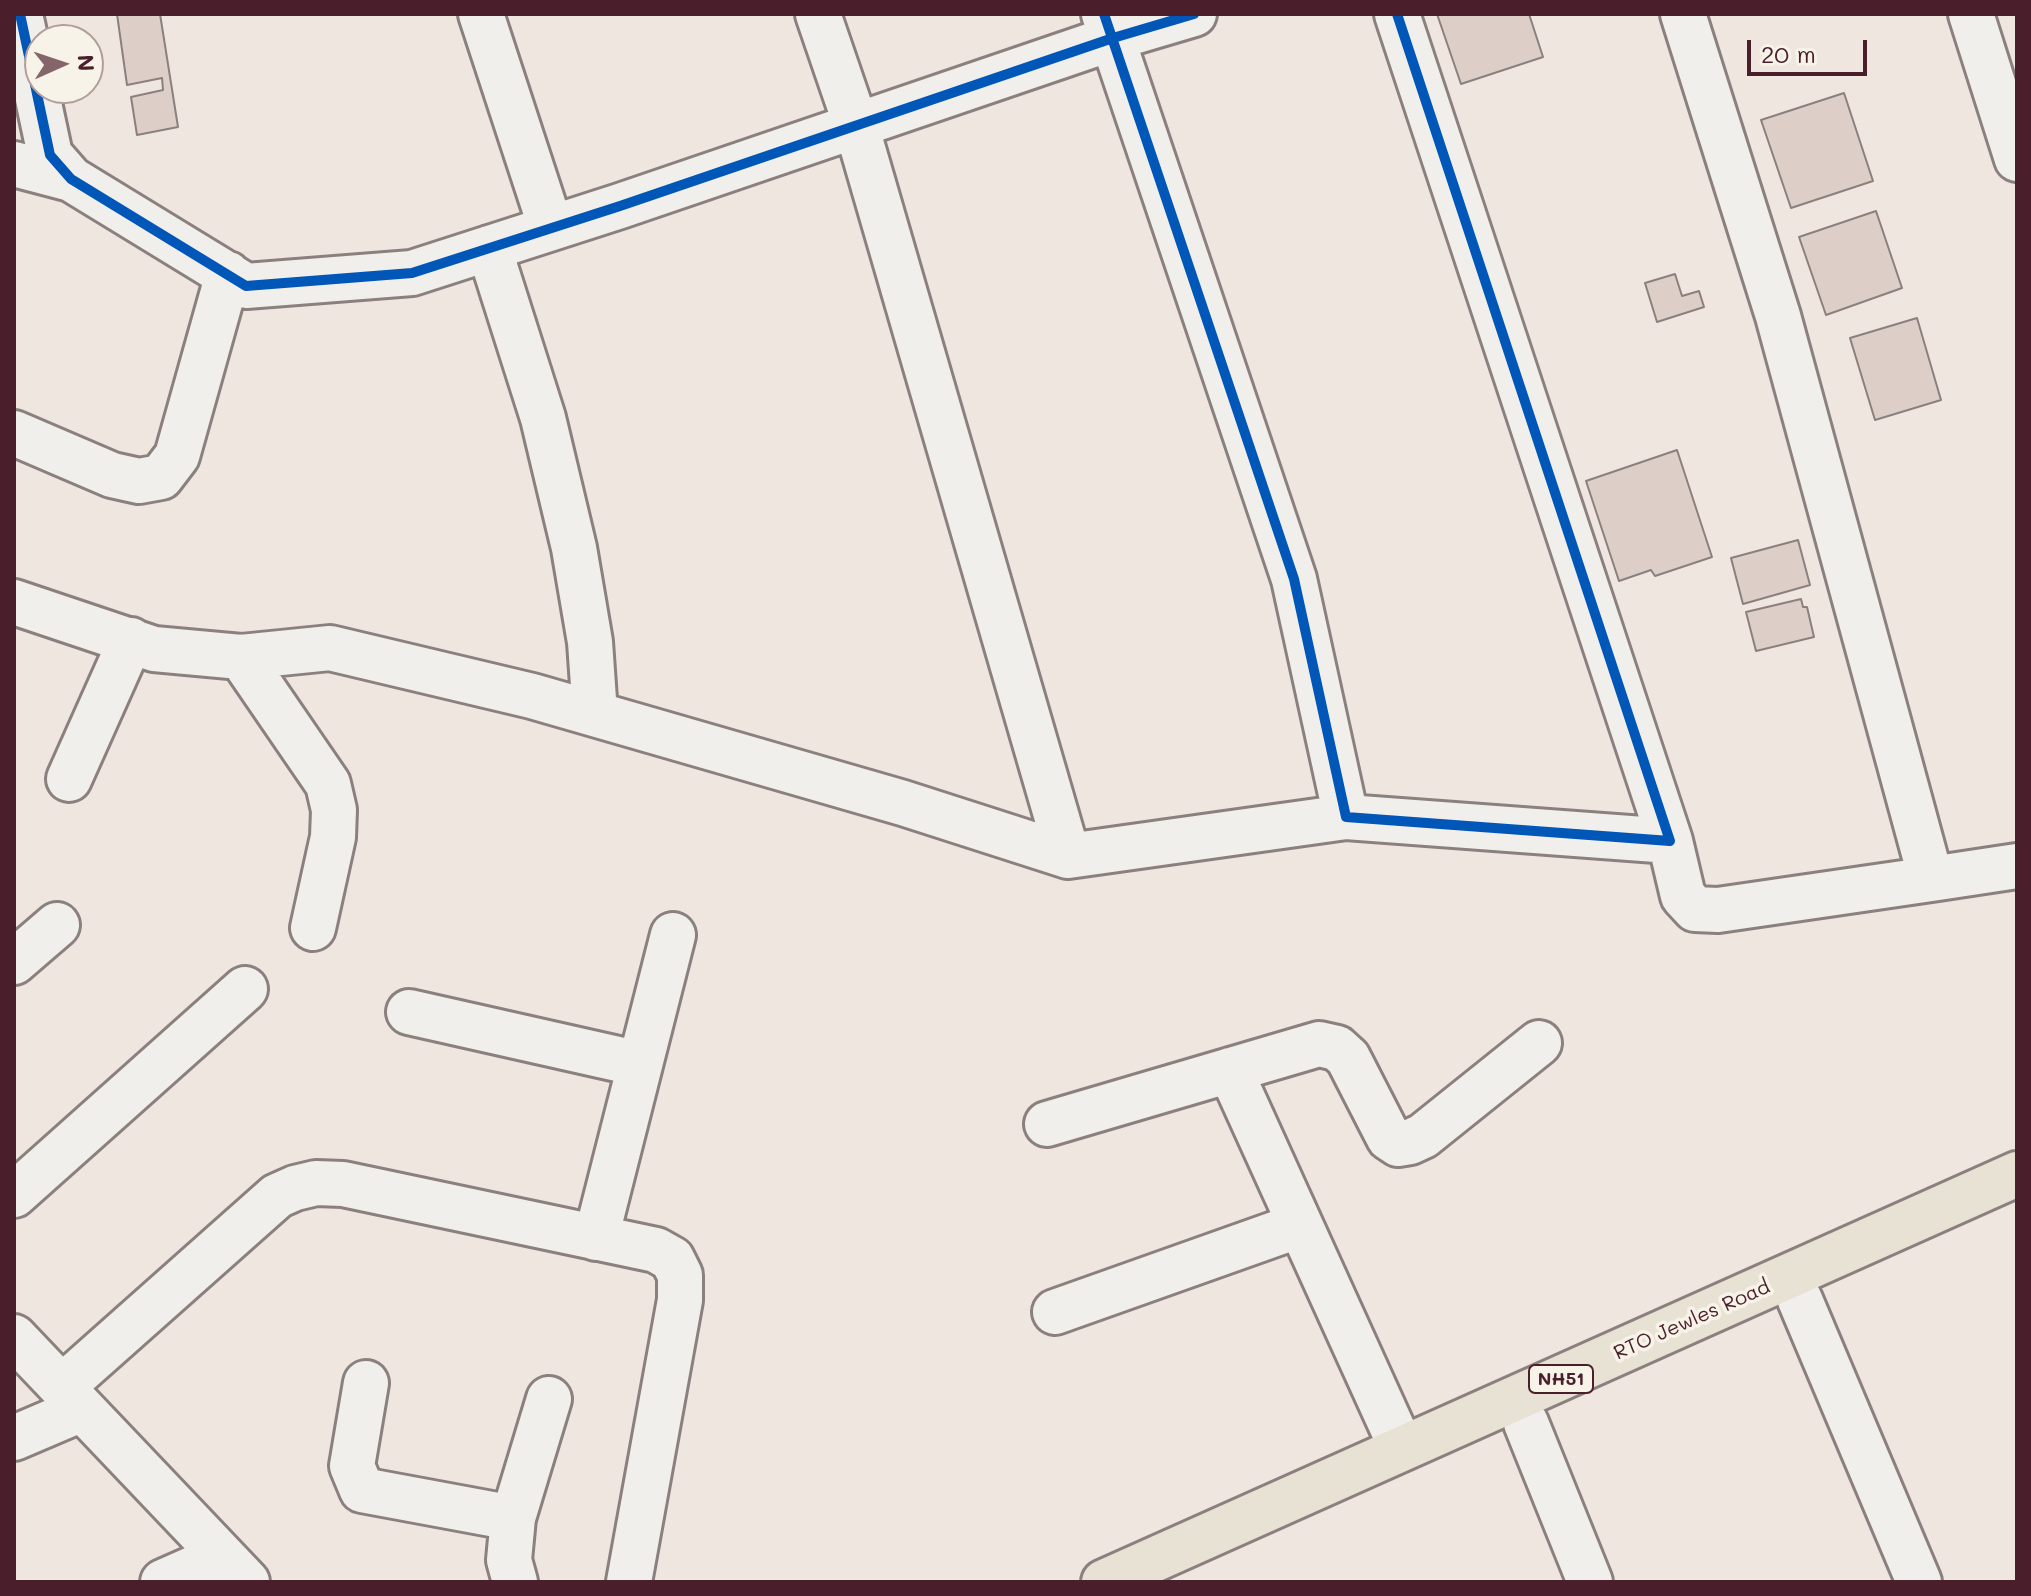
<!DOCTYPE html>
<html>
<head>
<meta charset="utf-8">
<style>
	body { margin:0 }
	#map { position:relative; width:2031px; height:1596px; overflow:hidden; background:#eee6df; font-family:Mali,sans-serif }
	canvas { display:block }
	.frame { position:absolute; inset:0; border:16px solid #4a1f2b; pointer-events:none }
	.north { position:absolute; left:24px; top:24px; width:80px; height:80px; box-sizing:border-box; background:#f7f3e8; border:2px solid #b29e9c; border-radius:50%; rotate:87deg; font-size:22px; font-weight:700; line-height:32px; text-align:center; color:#4a1f2b }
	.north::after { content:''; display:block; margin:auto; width:28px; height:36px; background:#83656a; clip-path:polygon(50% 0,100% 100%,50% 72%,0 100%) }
	.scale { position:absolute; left:1747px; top:40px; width:120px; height:36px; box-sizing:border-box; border:4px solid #4a1f2b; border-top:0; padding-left:10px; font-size:24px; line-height:28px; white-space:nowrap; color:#4a1f2b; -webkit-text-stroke:6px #f7f3e8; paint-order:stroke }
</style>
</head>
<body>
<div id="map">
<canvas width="2031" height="1596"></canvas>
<div class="frame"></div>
<div class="north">N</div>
<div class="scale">20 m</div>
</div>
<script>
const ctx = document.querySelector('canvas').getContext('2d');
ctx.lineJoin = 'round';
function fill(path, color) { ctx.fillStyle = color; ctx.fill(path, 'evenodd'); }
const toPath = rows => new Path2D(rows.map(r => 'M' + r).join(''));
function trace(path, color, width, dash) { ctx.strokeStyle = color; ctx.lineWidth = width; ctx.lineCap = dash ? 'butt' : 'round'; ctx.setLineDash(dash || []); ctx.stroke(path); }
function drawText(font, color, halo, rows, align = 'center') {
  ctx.font = font + ' Mali,sans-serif'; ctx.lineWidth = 7; ctx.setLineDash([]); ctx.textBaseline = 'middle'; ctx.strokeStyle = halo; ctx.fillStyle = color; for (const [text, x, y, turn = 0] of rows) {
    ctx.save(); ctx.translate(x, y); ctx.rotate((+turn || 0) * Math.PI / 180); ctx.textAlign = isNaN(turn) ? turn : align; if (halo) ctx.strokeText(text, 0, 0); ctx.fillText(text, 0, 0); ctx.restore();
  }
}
const building = toPath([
	[117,14,160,14,178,127,137,135,131,97,163,90,162,78,127,85,117,14],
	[1437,14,1529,14,1543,57,1461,84,1437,14],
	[1844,93,1873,181,1791,208,1761,120,1844,93],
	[1876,211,1902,288,1826,315,1799,237,1876,211],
	[1675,274,1682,296,1699,291,1704,307,1657,322,1645,283,1675,274],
	[1917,318,1941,400,1875,420,1850,338,1917,318],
	[1677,450,1712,557,1655,576,1651,570,1619,581,1586,481,1677,450],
	[1798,540,1810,585,1743,604,1731,558,1798,540],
	[1801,599,1803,607,1807,607,1814,637,1756,651,1746,612,1801,599]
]);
fill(building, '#ddcfc8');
trace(building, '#8c807f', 2);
const street = toPath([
	[20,14,50,155,71,179,246,286,412,273,620,206,1113,38,1194,14],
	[481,14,551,228],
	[818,14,856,125,1068,856,1346,817],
	[1104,14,1294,579,1346,817,1670,841,1397,14],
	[1683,14,1778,316,1931,879,2017,866],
	[1971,14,2017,159],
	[14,164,71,179],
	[489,248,543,418,574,548,590,642,595,714],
	[14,433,112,475,139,481,161,477,177,456,228,274],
	[14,602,154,649,241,657,330,648,532,696,903,803,1068,856],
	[241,657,328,784,334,810,333,837,313,928],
	[69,779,131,640],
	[1670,841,1683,896,1695,909,1718,910,1931,879],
	[14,962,57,925],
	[409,1012,640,1064],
	[1230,1070,1401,1447],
	[1047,1124,1319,1044,1337,1048,1348,1058,1389,1138,1398,1144,1410,1142,1423,1136,1539,1043],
	[14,1195,245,989],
	[596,1238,673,935],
	[1800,1300,1919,1582],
	[1055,1312,1300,1225],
	[14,1337,247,1582],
	[366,1383,352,1466,362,1490,513,1518],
	[62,1387,277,1196,295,1188,316,1183,343,1184,656,1250,672,1259,680,1275,680,1300,629,1582],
	[1526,1423,1590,1582],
	[14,1438,82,1409],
	[163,1582,222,1556],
	[515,1582,509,1560,513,1518,549,1399]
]);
const highway = toPath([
	[1104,1582,2017,1174]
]);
trace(street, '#8c807f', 50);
trace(highway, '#8c807f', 50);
trace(street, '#f1efeb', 44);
trace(highway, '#e8e2d4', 44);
trace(toPath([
	[20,14,50,155,71,179,246,286,412,273,620,206,1113,38,1194,14],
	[1104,14,1294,579,1346,817,1670,841,1397,14]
]), '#0057b8', 10);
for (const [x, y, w] of [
	[1561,1379,64]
]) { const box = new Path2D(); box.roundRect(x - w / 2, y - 14, w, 28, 6); ctx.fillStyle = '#f7f3e8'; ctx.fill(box); trace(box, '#4a1f2b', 2); }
drawText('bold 18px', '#4a1f2b', null, [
	["NH51",1561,1379]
]);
drawText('20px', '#4a1f2b', '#f7f3e8', [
	["RTO Jewles Road",1692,1320,-24]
]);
</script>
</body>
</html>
